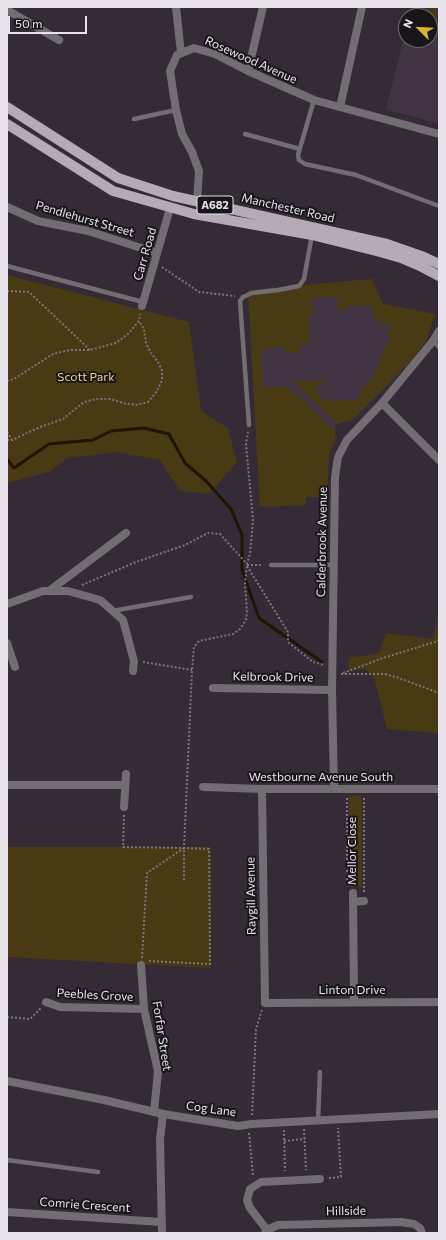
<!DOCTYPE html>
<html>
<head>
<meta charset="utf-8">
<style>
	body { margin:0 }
	#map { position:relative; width:446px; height:1240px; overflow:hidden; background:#342b36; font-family:Commissioner,sans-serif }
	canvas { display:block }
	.frame { position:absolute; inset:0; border:8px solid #e8e2ea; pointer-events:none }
	.north { position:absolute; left:398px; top:8px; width:40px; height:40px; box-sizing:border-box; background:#19161a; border:1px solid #6c686d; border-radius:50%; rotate:294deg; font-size:11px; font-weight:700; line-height:16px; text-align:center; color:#e8e2ea }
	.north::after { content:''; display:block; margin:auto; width:14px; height:18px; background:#dab333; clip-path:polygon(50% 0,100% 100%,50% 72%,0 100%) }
	.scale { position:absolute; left:8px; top:16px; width:79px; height:18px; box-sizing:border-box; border:2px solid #e8e2ea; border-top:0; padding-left:5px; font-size:12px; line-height:14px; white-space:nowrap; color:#e8e2ea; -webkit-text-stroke:3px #19161a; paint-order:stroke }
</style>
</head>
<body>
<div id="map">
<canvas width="446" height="1240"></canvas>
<div class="frame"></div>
<div class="north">N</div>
<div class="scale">50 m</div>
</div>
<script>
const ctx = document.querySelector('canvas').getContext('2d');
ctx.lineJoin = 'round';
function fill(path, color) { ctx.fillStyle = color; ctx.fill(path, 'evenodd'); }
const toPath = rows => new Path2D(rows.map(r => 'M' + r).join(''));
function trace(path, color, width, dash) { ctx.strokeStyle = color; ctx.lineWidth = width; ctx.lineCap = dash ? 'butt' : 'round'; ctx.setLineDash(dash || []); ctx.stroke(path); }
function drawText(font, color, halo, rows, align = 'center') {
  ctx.font = font + ' Commissioner,sans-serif'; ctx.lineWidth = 4; ctx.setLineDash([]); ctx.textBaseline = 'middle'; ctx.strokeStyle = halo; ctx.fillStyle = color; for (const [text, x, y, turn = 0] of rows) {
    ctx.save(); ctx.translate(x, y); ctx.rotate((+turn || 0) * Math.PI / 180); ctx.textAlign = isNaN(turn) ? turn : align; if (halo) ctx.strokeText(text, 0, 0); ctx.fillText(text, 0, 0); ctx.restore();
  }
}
fill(toPath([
	[412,7,439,7,439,124,386,109,406,30,406,40,430,40,430,16,410,16],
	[372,279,383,304,435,314,427,339,413,359,352,420,339,423,335,427,335,440,329,456,327,497,306,497,305,505,260,507,248,290]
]), '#403443');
fill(toPath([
	[429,7,439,7,439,12,432,18,439,28,439,35,424,48,422,49,418,48,418,40,430,40,430,16,426,16],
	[7,275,189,322,201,411,228,428,237,462,209,494,180,491,160,460,116,452,67,458,49,472,7,483],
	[372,279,383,304,435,314,427,339,413,359,352,420,338,424,293,382,325,380,325,382,317,383,318,395,323,400,357,400,361,391,374,375,380,362,383,348,390,342,388,324,382,324,381,319,374,320,372,305,344,307,345,311,338,311,337,296,312,298,314,316,308,317,310,343,300,343,300,352,285,353,285,347,261,349,264,388,287,386,335,431,335,440,329,456,327,497,306,497,305,505,260,507,248,290],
	[438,617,439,733,387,729,374,678,365,669,348,671,349,657,364,656,379,653,386,633,433,639],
	[349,796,362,796,362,887,349,887],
	[7,847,211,847,211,968,7,957]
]), '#483b13');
trace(toPath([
	[7,459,14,468,49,444,93,440,111,431,144,428,169,434,185,463,206,481,231,509,242,535,242,570,259,618,322,662]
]), '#1e1602', 3);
trace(toPath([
	[162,267,199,292,235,296],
	[7,291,29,292,90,350],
	[7,381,14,379,53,354,70,350,90,350,116,343,128,334,139,321,140,314],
	[7,432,12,440],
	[7,440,12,440,40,427,63,419,84,402,97,399,110,399,123,403,136,405,148,402,157,391,162,380,162,371,158,362,151,353,146,343,144,329,139,321],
	[247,565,263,565],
	[247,566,288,632,288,642,313,662,324,665],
	[82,585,136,562,185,545,208,533,220,534,247,564],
	[143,662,192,670],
	[343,673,383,658,438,641,439,635],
	[341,674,385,674,399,678,439,693],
	[347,798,347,886],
	[124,815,123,847,184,848,192,670,194,647,199,641,233,634,240,629,246,620,247,612,245,584,247,564,250,554,253,520,246,444,248,432],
	[364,892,364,798],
	[142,958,147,873,184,848,184,880],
	[149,961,210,964,209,849,184,848],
	[7,1017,30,1019,41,1008],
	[252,1115,256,1029,262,1010],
	[304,1129,306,1170],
	[284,1130,285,1171],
	[249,1133,253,1176],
	[284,1141,305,1139],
	[329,1178,341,1177,338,1128]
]), '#7b737d', 2, [2, 2]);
trace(toPath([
	[314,100,298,155,299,160,305,164,356,175,439,206],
	[134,119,176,110],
	[245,134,300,149],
	[7,266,143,302],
	[433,341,439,347],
	[249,425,240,301,243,297,252,293,278,290,299,286,304,279,312,235],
	[271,565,334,565],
	[112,611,191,597],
	[318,1121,320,1072],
	[7,1160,98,1172]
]), '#726d73', 4.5);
trace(toPath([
	[176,7,181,53],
	[7,10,59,40],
	[248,71,263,7],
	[340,107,362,7],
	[197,201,199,171,192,152,182,134,176,110,170,71,177,55,194,48,215,54,248,71,314,100,439,134],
	[7,207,38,221,88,231,157,253],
	[142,306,170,208],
	[382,403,439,460],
	[49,591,126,533],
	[7,604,43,591,68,591,100,600,123,620,134,661,133,671],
	[7,643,15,667],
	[213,688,332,690],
	[7,785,125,785],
	[203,787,262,789,439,789],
	[262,789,265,1003,439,1002],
	[334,789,332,690,335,477,338,457,347,440,382,403,433,341,439,331],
	[124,807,126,774],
	[353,893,354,1002],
	[353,902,364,901],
	[141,965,144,1009,158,1071,154,1112],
	[46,1002,60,1007,144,1009],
	[7,1212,161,1222],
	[267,1230,250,1208,247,1200,250,1189,261,1182,320,1179],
	[162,1233,160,1139,163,1114],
	[265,1233,267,1230,278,1225,401,1222,414,1224,420,1228,422,1233]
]), '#726d73', 8);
trace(toPath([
	[7,1081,104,1100,163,1114,238,1126,252,1124,439,1114]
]), '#726d73', 8);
trace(toPath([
	[7,107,118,178,173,196,387,244,424,257,439,264],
	[7,124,113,191,194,214,312,235,380,252,401,258,422,267,439,276]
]), '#b4abb6', 10);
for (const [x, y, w] of [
	[215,205,36]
]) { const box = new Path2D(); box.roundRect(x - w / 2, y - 9, w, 18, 3); ctx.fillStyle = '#19161a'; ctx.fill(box); trace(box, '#e8e2ea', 1); }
drawText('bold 11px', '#e8e2ea', null, [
	["A682",215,205]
]);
drawText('12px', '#e8e2ea', '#19161a', [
	["Rosewood Avenue",251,60,24],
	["Manchester Road",288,208,13],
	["Pendlehurst Street",85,219,16],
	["Carr Road",145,254,-74],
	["Calderbrook Avenue",322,542,-89],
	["Kelbrook Drive",273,677,1],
	["Westbourne Avenue South",321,777],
	["Mellor Close",352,851,-90],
	["Raygill Avenue",251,896,-91],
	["Linton Drive",352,990],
	["Peebles Grove",95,995,3],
	["Forfar Street",162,1036,81],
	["Cog Lane",211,1109,8],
	["Comrie Crescent",85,1205,4],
	["Hillside",346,1211,-1]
]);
drawText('12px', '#edd58f', '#19161a', [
	["Scott Park",86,377]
]);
</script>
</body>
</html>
